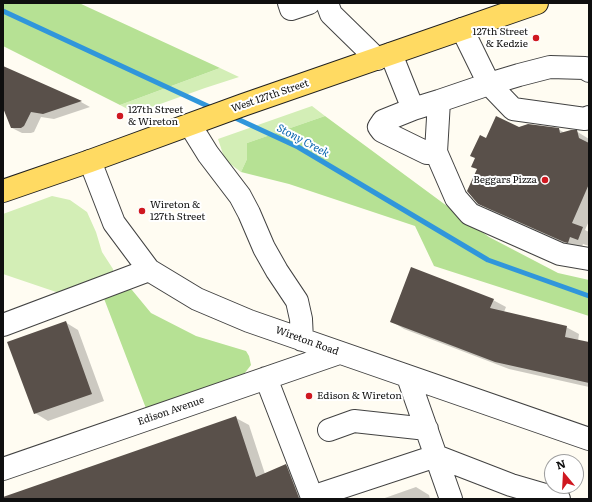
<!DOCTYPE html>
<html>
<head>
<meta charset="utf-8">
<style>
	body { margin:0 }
	#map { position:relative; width:592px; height:502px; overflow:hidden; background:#fffcf2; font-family:Literata,serif }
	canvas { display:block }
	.frame { position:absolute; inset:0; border:4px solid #0f0f0f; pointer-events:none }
	.north { position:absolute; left:544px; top:454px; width:40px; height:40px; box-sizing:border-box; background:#fff; border:1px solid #9f9f9f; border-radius:50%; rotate:342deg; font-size:11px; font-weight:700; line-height:16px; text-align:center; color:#0f0f0f }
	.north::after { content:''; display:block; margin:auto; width:14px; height:18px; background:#cf1820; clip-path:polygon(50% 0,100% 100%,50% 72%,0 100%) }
</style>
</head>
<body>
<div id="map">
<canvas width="592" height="502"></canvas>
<div class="frame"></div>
<div class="north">N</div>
</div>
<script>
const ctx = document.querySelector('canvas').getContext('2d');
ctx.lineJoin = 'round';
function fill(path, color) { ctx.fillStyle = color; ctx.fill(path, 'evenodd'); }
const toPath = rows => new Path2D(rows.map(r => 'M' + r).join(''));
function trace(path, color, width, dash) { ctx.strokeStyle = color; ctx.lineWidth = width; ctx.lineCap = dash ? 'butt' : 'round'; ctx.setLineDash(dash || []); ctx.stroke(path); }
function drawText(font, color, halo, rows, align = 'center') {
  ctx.font = font + ' Literata,serif'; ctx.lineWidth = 4; ctx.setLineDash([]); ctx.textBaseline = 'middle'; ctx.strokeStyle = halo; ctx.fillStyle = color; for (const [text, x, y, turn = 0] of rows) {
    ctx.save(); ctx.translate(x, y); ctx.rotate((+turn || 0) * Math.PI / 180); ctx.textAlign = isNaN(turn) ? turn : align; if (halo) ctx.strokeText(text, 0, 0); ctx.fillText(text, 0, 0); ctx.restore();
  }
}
fill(toPath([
	[220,68,239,77,205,88,135,113,120,105],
	[312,106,325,116,247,143,247,159,241,172,225,160,218,139],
	[52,196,70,200,87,212,96,232,102,252,113,269,113,276,65,295,3,274,3,214]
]), '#d3eeb6');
fill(toPath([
	[3,3,79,3,220,68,120,105,3,46],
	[325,116,489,237,558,273,589,280,589,316,434,266,415,226,289,184,241,172,247,159,247,143],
	[126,287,132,290,151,313,196,336,246,351,249,356,251,365,244,374,147,411,103,296]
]), '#b6e194');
fill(toPath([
	[3,67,81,102,90,107,54,119,41,117,34,132,31,133,22,133,12,128,3,106],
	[519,128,558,129,565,133,576,131,589,139,589,221,585,230,589,232,589,246,583,244,581,249,578,249,492,211,478,203,478,170,487,139],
	[493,300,506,307,504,312,566,327,579,334,578,341,589,343,589,387,509,369,404,329,391,321],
	[65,322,78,330,104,401,48,421,35,413],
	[236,418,249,425,265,474,286,466,299,473,309,499,3,499,3,498],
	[416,487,429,495,430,499,382,499]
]), '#0003');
trace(toPath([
	[3,11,214,109],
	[231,116,298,147,488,260,589,296]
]), '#3096db', 5);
fill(toPath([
	[3,66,82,101,43,114,31,112,24,126,21,128,11,128,3,108],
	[496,116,519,127,528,124,559,128,560,133,571,130,577,130,579,138,589,143,589,184,572,223,583,227,578,240,570,237,568,243,564,242,478,204,467,191,477,169,471,167,475,158,470,156,480,135,486,138],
	[411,267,494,299,490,308,567,326,565,337,589,342,589,383,495,362,390,322],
	[66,321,92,394,34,414,7,342],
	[236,416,256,477,286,464,299,498,298,499,3,499,3,497]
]), '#59504a');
const minor = toPath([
	[289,3,291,9,309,3],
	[327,3,331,14,377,59],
	[462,29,489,84,513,109,585,119,589,117],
	[391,54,413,109],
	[439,101,436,152,456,198,470,214,560,254,589,259],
	[190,125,208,154,240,196,249,213,264,248,277,271,297,301,301,319,302,340],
	[436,152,427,153,382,131,379,127,383,121,413,109,439,101,489,84,519,75,550,67,585,68,589,71],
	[90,161,114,223,149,270,197,299,249,321,589,439],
	[3,325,149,270],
	[408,377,451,499],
	[266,378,312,497,436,456,511,485,559,499],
	[329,430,354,421,427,429],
	[3,469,339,353]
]);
const major = toPath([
	[3,191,90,161,243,105,537,3]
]);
trace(minor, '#424242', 24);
trace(major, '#202020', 24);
trace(minor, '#fff', 22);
trace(major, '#ffda62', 22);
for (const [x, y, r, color] of [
	[536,38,4,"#cf1820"],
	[120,116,4,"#cf1820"],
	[545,180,4,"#cf1820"],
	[142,211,4,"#cf1820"],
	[309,396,4,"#cf1820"]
]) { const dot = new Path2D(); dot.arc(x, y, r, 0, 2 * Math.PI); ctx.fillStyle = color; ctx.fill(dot); trace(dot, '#fff', 1.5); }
drawText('10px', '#0f0f0f', '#fff', [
	["127th Street",528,32,"right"],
	["& Kedzie",528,44,"right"],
	["127th Street",128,110],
	["& Wireton",128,122],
	["Beggars Pizza",537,180,"right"],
	["Wireton &",150,205],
	["127th Street",150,217],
	["Edison & Wireton",317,396]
], 'left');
drawText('10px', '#0f0f0f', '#fff', [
	["West 127th Street",270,96,-19],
	["Wireton Road",307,341,20],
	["Edison Avenue",171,411,-19]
]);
drawText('italic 11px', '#0a66af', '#fff', [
	["Stony Creek",303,141,28]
]);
</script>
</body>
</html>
